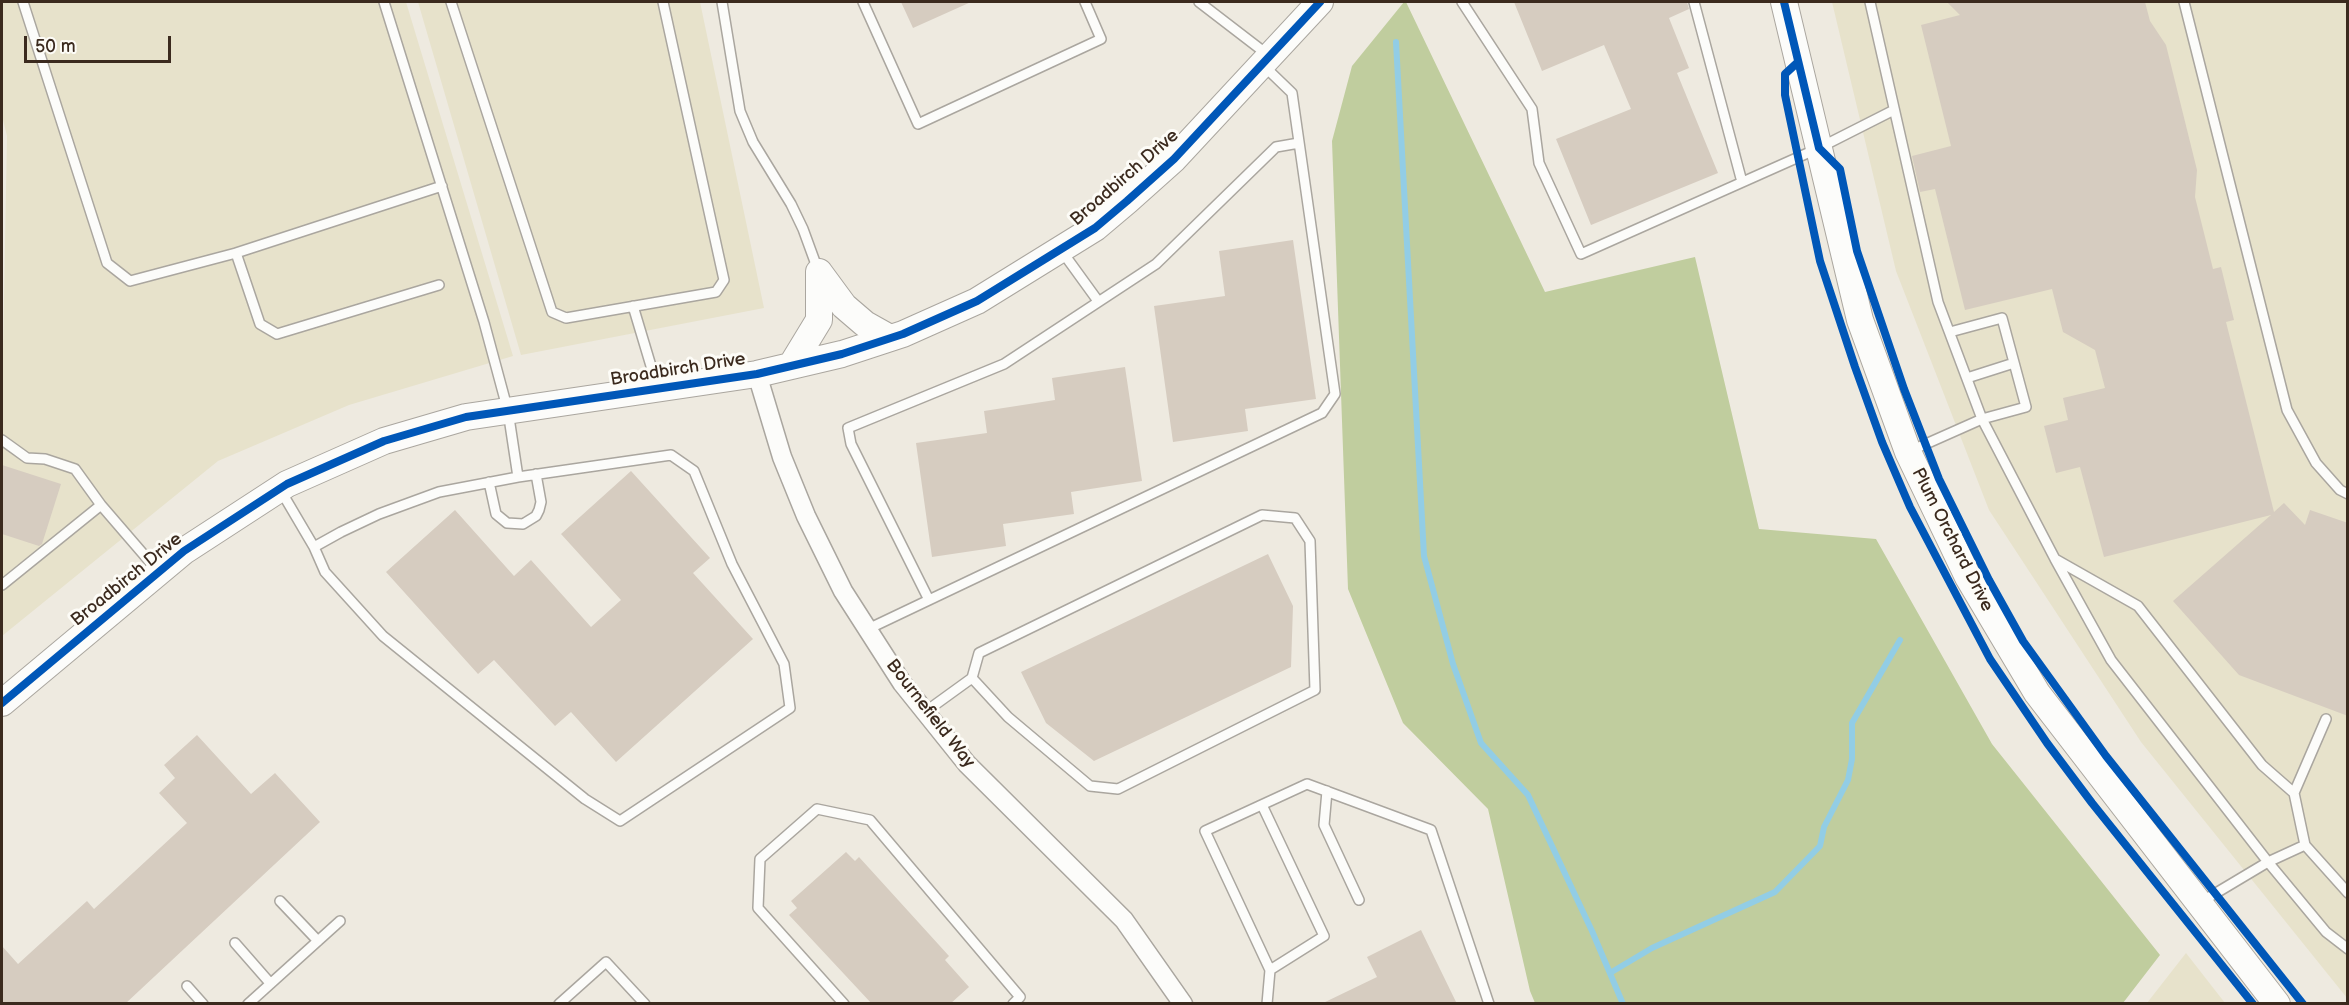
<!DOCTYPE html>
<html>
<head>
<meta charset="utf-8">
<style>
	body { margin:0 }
	#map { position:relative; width:2349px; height:1005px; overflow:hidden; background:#eeeae0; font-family:"Balsamiq Sans",sans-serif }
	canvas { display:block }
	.frame { position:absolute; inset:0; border:3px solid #3b2a1e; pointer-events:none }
	.scale { position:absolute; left:24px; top:36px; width:147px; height:27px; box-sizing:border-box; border:3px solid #3b2a1e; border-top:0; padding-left:8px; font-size:18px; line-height:21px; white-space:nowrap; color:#3b2a1e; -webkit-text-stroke:4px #fdfcf7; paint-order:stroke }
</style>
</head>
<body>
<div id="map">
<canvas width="2349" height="1005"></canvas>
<div class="frame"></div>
<div class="scale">50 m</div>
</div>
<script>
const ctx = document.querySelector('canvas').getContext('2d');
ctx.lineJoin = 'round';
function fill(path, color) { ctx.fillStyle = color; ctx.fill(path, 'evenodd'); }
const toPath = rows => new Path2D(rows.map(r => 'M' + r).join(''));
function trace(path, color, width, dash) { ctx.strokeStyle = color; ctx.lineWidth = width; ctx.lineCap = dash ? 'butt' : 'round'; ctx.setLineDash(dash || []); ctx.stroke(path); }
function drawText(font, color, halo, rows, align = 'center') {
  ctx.font = font + ' "Balsamiq Sans",sans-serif'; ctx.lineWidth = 6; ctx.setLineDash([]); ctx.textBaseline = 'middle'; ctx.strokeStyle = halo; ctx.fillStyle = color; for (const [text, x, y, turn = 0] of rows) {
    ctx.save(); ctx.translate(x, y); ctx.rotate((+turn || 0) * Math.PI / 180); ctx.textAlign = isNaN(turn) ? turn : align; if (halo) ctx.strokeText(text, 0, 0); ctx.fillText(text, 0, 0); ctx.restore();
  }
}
fill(toPath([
	[2,2,406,2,513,356,349,405,218,461,2,636,2,406,7,136,2,116],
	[418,2,700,2,764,308,521,355],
	[1832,2,2347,2,2347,998,2141,742,1989,510,1896,271],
	[2186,953,2225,1003,2147,1003]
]), '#e7e2cb');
fill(toPath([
	[1404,2,1406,2,1545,292,1695,257,1759,529,1876,539,1992,744,2160,955,2123,1003,1535,1003,1530,991,1488,809,1403,723,1348,589,1332,141,1352,66]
]), '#c0cd9e');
trace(toPath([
	[1396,42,1424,556,1453,664,1481,743,1528,795,1592,931,1623,1004],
	[1610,973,1652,948,1775,892,1820,846,1824,827,1848,780,1852,759,1852,723,1900,640]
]), '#92cde5', 6);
fill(toPath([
	[901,2,971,2,913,28],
	[1514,2,1687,2,1689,9,1669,18,1689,68,1677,73,1718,173,1591,225,1556,139,1631,109,1604,45,1542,71],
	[1947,2,2145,2,2150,21,2166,45,2197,170,2195,197,2213,269,2221,267,2234,320,2226,322,2274,512,2284,503,2305,525,2310,510,2348,523,2348,716,2239,675,2173,601,2271,515,2104,557,2080,467,2056,473,2044,426,2068,420,2063,398,2105,388,2095,350,2063,332,2052,289,1965,310,1935,189,1920,192,1912,156,1951,146,1921,25,1960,15],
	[1293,240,1316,399,1245,409,1248,431,1173,442,1154,306,1225,296,1219,251],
	[1125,367,1142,481,1071,492,1074,514,1003,524,1006,546,932,557,916,443,987,433,984,411,1055,400,1052,378],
	[2,465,61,484,42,544,39,546,2,534],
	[631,471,710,558,693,573,753,639,616,762,571,712,555,726,494,660,478,674,386,572,455,510,514,576,531,560,591,627,621,600,561,534],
	[1268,554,1293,606,1291,667,1094,761,1046,723,1021,672],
	[197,735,251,794,275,773,320,822,125,1004,2,1004,2,946,18,964,87,901,94,909,187,823,159,793,175,778,164,765],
	[846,852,855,861,859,857,949,956,945,960,969,987,950,1004,872,1004,789,915,797,908,791,901],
	[1421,930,1457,1004,1321,1004,1377,977,1367,957]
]), '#d6ccc0');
const lane = toPath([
	[23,2,107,263,130,281,236,253,260,324,277,334,439,285],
	[451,2,552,312,566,318,716,292,724,280,663,2],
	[722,2,740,111,753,142,791,204,803,229,818,270],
	[863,2,918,124,1101,39,1085,2],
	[1199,2,1268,55],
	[1462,2,1532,109,1539,163,1581,254,1819,148,1894,110],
	[1694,2,1742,182],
	[1870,2,1938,302,1982,419,1910,451],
	[2184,2,2287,410,2316,463,2340,490,2348,494],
	[1061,250,1098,301],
	[236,253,442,186],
	[633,306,657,386],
	[1950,332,2002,318,2026,407,1982,419,2055,559,2111,660,2268,862,2326,932,2348,949],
	[1967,378,2014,363],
	[2,440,27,458,45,459,75,469,101,505],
	[489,482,496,514,507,523,523,524,536,516,539,510,541,502,536,474],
	[281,491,314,547,341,532,379,514,439,492,518,477,508,411,484,322,384,2],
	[314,547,325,572,383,636,585,799,620,821,790,708,784,664,732,564,694,471,671,455,518,477],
	[2055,559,2138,606,2262,765,2294,793],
	[2,585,101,505,157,570],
	[929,600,851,444,848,428,1004,364,1156,264,1276,147,1299,143],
	[868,629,1322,413,1335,394,1292,93,1263,65],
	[925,712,972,678,979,653,1262,515,1295,518,1310,541,1315,690,1118,789,1090,786,1008,717,972,678],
	[1327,791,1324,825,1359,900],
	[1262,805,1324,936,1270,970],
	[2305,845,2294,793,2326,719],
	[280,901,318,941],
	[2201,902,2268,862,2305,845,2348,893],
	[235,943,270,983],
	[187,986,203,1004],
	[248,1004,340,921],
	[559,1004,606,962,645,1004],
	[844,1004,758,908,760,859,817,809,870,820,1020,997,1013,1004],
	[1267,1004,1270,970,1205,831,1307,784,1431,830,1489,1004]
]);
const street = toPath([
	[757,374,782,457,806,516,843,591,902,683,967,764,1124,920,1183,1004]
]);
const secondary = toPath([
	[1784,2,1860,320,1908,452,1968,577,2037,693,2277,1004],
	[819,272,844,306,865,324,890,338],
	[791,366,819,320,819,272],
	[2,703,184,551,287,484,384,441,466,417,757,374,842,354,903,334,977,301,1095,228,1127,201,1174,159,1320,2]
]);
trace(lane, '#aaa69f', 12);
trace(street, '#aaa69f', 21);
trace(secondary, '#aaa69f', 28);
trace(lane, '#fcfcfa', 9);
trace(street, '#fcfcfa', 18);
trace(secondary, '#fcfcfa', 26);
trace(toPath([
	[1784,2,1819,148,1840,169,1857,251,1904,389,1939,479,1989,580,2023,641,2106,756,2303,1004],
	[1798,62,1785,74,1785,95,1820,261,1855,367,1882,442,1910,507,1990,659,2047,743,2092,803,2253,1004],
	[2,703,184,551,287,484,384,441,466,417,757,374,842,354,903,334,977,301,1095,228,1127,201,1174,159,1320,2]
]), '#0057b8', 8);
drawText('18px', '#3b2a1e', '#fdfcf7', [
	["Broadbirch Drive",1125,178,-41],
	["Broadbirch Drive",678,370,-9],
	["Plum Orchard Drive",1952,540,63],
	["Broadbirch Drive",127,580,-39],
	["Bournefield Way",930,714,52]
]);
</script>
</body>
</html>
